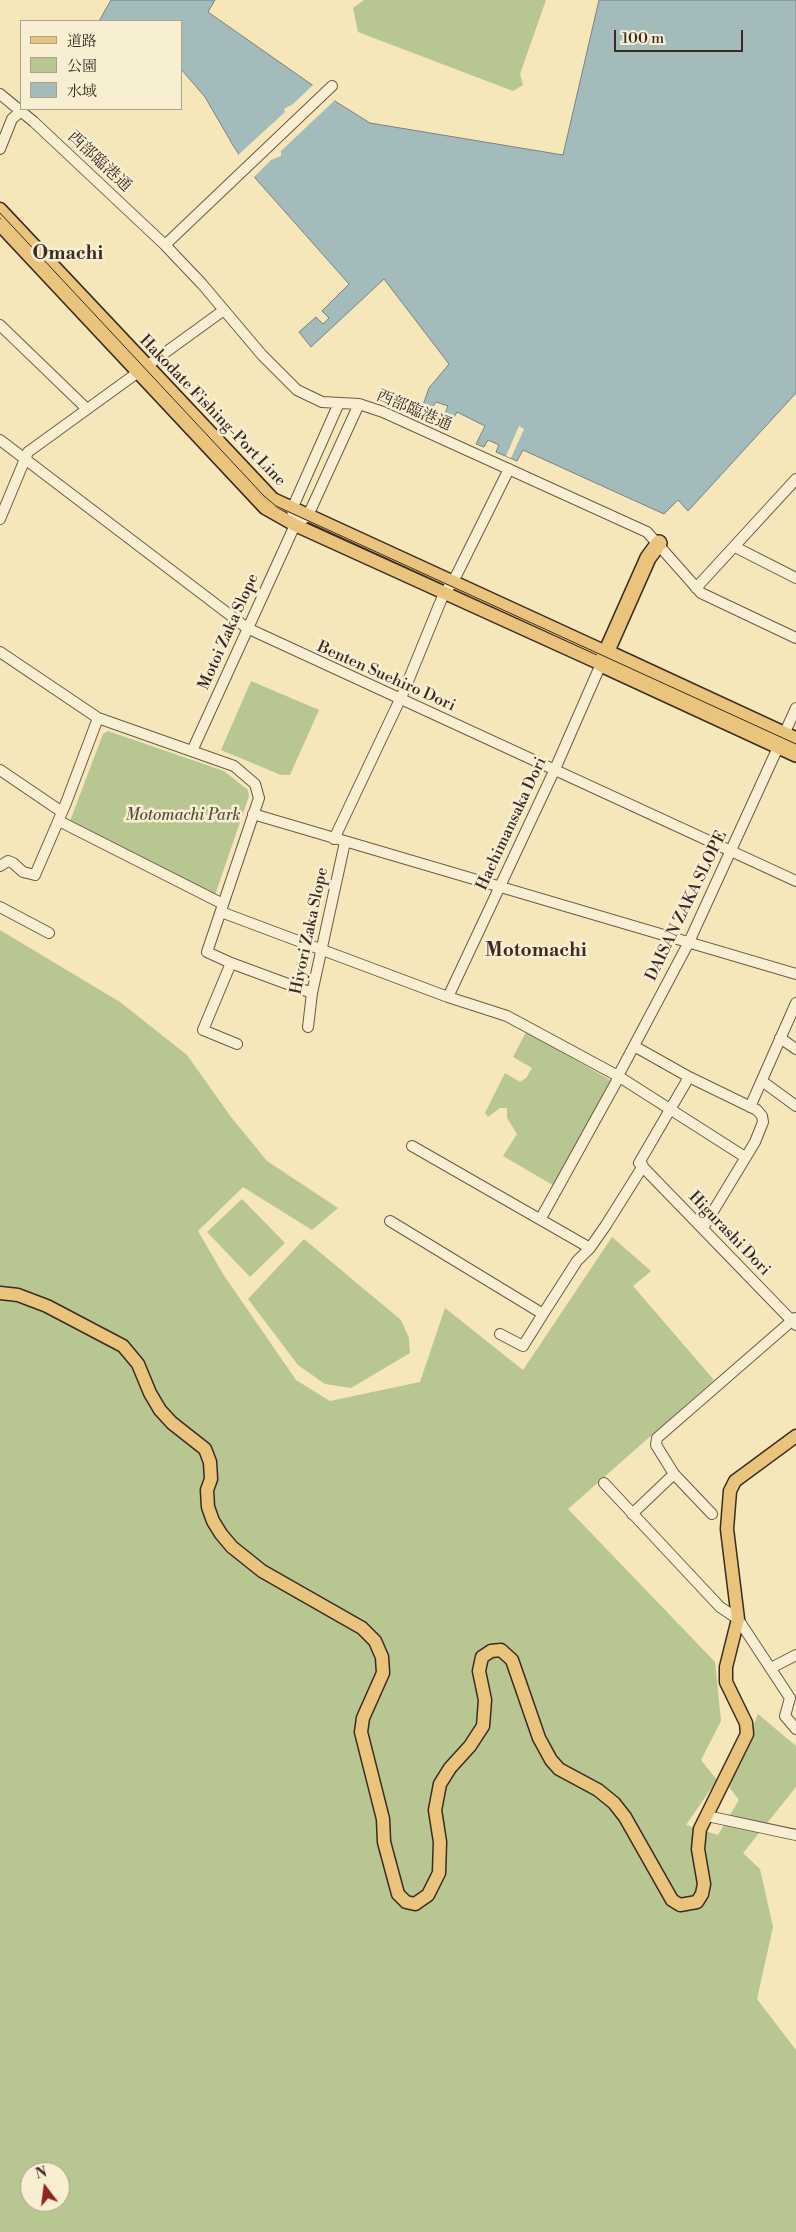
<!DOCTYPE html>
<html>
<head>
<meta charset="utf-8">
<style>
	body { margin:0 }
	#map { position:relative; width:796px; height:2232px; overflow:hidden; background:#f5e7b9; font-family:"Libre Bodoni","Noto Serif JP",serif }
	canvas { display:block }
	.legend { position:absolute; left:20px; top:20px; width:162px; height:90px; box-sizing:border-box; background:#f8efd2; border:1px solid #aca18c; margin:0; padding:6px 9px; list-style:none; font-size:15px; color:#3b2b24 }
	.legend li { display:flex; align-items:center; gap:10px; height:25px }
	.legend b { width:25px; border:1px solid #aca18c }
	.north { position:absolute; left:20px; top:2162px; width:50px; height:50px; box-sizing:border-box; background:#f8efd2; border:1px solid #aca18c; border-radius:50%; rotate:345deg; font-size:14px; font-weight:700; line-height:20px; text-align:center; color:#3b2b24 }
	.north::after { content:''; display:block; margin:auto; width:18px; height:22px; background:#8f2418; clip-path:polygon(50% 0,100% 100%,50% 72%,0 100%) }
	.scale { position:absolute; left:614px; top:30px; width:129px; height:22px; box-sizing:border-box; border:2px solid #3b2b24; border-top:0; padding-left:6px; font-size:15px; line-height:18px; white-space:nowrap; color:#3b2b24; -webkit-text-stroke:4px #f8efd2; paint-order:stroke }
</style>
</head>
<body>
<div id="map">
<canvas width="796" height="2232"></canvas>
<ul class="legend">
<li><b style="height:6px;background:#eac47c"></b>道路</li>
<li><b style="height:14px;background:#b8c691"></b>公園</li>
<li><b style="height:14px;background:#a3bcbb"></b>水域</li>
</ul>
<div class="north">N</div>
<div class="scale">100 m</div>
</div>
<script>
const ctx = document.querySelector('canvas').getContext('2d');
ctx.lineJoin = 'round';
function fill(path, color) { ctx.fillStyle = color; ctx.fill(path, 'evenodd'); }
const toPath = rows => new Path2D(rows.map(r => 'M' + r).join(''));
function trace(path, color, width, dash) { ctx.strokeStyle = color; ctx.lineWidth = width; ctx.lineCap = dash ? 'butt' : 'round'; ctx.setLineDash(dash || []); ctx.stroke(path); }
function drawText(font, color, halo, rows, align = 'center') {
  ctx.font = font + ' "Libre Bodoni","Noto Serif JP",serif'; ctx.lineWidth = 5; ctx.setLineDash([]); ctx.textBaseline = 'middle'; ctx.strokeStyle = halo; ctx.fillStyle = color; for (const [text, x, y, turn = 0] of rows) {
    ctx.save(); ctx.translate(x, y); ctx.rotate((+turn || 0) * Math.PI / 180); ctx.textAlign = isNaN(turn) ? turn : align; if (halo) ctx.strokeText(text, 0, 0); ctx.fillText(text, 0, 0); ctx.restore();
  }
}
fill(toPath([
	[364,0,546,0,520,74,523,85,513,91,358,32,353,8],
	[251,681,319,710,290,775,281,775,221,750],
	[108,731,224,771,248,790,249,796,215,895,70,821,103,734],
	[0,930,120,1002,187,1055,231,1117,267,1161,338,1208,312,1230,243,1187,198,1231,223,1274,296,1380,330,1401,420,1382,445,1308,523,1370,612,1237,651,1271,633,1286,714,1380,568,1509,715,1662,721,1721,701,1760,717,1780,686,1825,718,1835,739,1800,729,1787,758,1714,796,1746,796,1787,743,1853,760,1869,773,1927,757,1999,796,2050,796,2232,0,2232],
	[30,2172,60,2172,60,2202,30,2202],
	[526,1032,612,1081,556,1187,503,1156,517,1134,507,1118,507,1108,500,1108,488,1117,485,1113,505,1073,520,1082,526,1078,532,1068,513,1057],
	[242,1199,285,1243,250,1277,207,1232],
	[304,1239,401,1320,409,1338,410,1353,351,1388,325,1384,298,1365,248,1299]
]), '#b8c691');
const water = toPath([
	[111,0,215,0,208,12,338,103,370,123,563,155,599,0,796,0,796,393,688,511,678,500,664,514,523,450,517,461,496,452,499,445,488,440,484,447,476,444,485,426,457,412,453,419,444,416,448,406,436,402,432,408,423,405,429,388,449,364,384,279,311,347,299,332,316,317,323,324,329,318,322,311,349,284,256,179,234,147,205,97,181,69,181,21,99,21,111,0]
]);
fill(water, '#a3bcbb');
trace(water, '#79827f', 1);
fill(toPath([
	[314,84,335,100,281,151,281,156,271,160,253,178,237,156,285,112,284,109,293,104],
	[519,426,524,429,511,458,506,456]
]), '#f5e7b9');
const minor = toPath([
	[0,94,34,122,165,245,202,284,262,355,297,390,322,402,359,404,383,412,647,532,701,593,796,638],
	[0,149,12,119,21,111],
	[165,245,332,86],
	[0,325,87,409],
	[0,440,247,628,796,881],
	[0,519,28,452,224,310],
	[295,525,292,509,339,403],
	[735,547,796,578],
	[696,588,796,479],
	[0,652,98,718],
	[192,751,295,525,307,516,311,509,359,404],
	[0,770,62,812],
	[253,814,796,974],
	[59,821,223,904],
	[334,839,404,691,442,598,457,574,509,469],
	[0,866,8,861,13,863,23,872,35,875,66,803,98,718,234,766,255,784,259,798,207,952,231,963,312,993],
	[0,907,49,933],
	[221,912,448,997,507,1016,618,1076,745,1157],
	[231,963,203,1030,237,1044],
	[448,997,555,769,601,664],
	[308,1027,312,993,345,842],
	[780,1038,796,1049],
	[634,1046,689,1077,757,1110,762,1116,763,1122,755,1142,703,1228],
	[618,1076,689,942,796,708],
	[689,1077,639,1163,796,1325],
	[762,1081,796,1106],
	[750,1107,796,1003],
	[412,1146,590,1248],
	[541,1218,619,1077],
	[390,1221,543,1314,577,1261,590,1248,606,1225,643,1166],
	[500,1334,523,1346,543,1314],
	[604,1483,720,1607,738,1619,790,1698,785,1716,796,1729],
	[632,1514,674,1474],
	[712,1514,674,1474,656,1445,657,1438,795,1318],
	[771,1668,796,1655],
	[707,1816,796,1835]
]);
const major = toPath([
	[0,209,273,499,606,652],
	[0,225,265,508,295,525,601,664],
	[0,1293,18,1295,47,1306,123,1346,138,1364,150,1393,160,1410,172,1423,205,1449,210,1462,211,1479,207,1490,208,1507,213,1521,221,1534,232,1547,262,1571,362,1628,375,1641,382,1657,383,1673,363,1718,361,1732,383,1819,384,1842,398,1894,406,1902,415,1904,428,1895,439,1873,440,1842,435,1810,440,1784,450,1768,470,1746,483,1726,485,1700,479,1671,482,1657,491,1651,501,1650,512,1660,539,1738,551,1760,559,1769,598,1790,614,1803,625,1817,672,1900,680,1905,697,1902,702,1894,704,1884,698,1849,700,1829,747,1734,746,1723,726,1682,726,1667,738,1619,727,1529,730,1491,735,1481,796,1436]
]);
const highway = toPath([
	[659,543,648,558,601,664,796,754],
	[606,652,796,740]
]);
trace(minor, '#6a5a49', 12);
trace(major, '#3b2b24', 15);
trace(highway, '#3b2b24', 18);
trace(minor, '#f8efd2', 10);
trace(major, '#eac47c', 12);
trace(highway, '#eac47c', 15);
trace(toPath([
	[0,213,264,496,276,506,796,744]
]), '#3b2b24', 1);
drawText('16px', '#3b2b24', '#f8efd2', [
	["西部臨港通",99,162,43],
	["Hakodate Fishing-Port Line",212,411,46],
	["西部臨港通",414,411,23],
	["Motoi Zaka Slope",229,632,-66],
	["Benten Suehiro Dori",386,677,24],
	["Hachimansaka Dori",512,824,-65],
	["DAISAN ZAKA SLOPE",687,906,-64],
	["Hiyori Zaka Slope",310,931,-78],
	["Higurashi Dori",729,1234,46]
]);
drawText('italic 16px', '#5a523f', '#f8efd2', [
	["Motomachi Park",183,816]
]);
drawText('bold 19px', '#3b2b24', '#f8efd2', [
	["Omachi",68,254],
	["Motomachi",536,951]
]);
</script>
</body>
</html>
